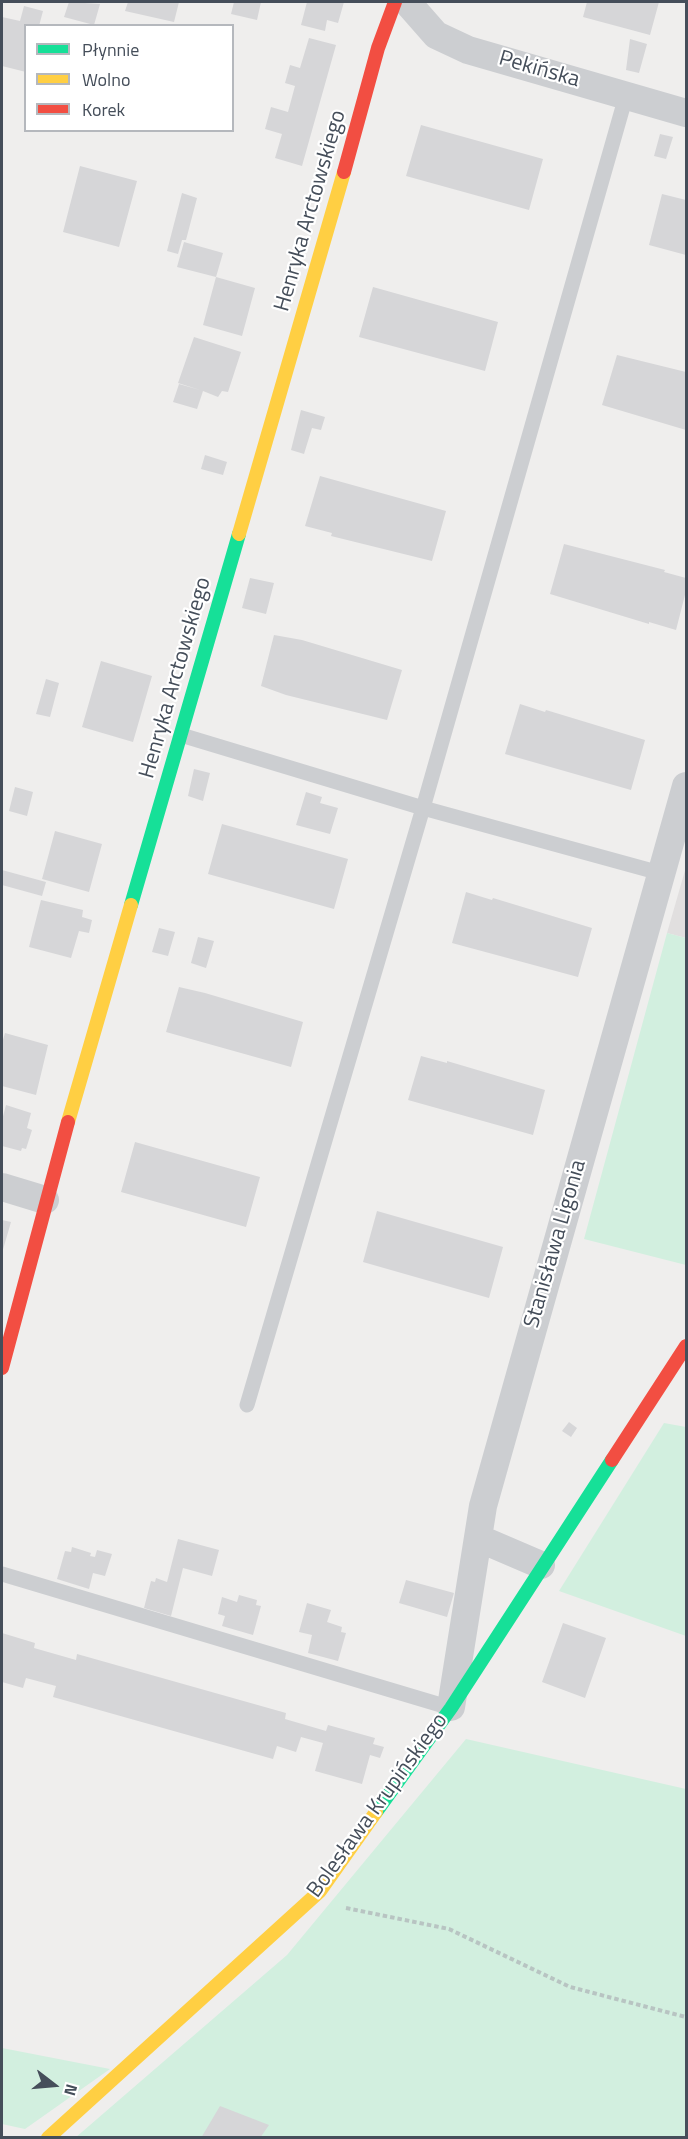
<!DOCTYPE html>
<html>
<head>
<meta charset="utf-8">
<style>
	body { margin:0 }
	#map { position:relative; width:688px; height:2139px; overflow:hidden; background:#efeeed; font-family:"Titillium Web",sans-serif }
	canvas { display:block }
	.frame { position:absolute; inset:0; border:3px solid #454e5a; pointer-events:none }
	.legend { position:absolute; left:24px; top:24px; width:210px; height:108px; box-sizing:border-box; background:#fff; border:2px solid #b5b8bd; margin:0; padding:8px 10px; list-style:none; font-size:18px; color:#454e5a }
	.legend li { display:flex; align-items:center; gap:12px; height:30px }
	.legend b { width:30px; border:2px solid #b5b8bd }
	.north { position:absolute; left:24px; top:2055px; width:60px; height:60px; -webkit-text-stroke:4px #fff; paint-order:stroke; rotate:106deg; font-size:16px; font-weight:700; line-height:24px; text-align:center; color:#454e5a }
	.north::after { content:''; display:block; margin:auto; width:21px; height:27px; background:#454e5a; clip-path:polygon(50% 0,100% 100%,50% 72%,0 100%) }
</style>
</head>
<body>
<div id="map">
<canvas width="688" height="2139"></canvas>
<div class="frame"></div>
<ul class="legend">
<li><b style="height:8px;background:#16e098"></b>Płynnie</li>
<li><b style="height:8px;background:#ffcf43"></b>Wolno</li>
<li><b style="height:8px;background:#f24e42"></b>Korek</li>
</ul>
<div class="north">N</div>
</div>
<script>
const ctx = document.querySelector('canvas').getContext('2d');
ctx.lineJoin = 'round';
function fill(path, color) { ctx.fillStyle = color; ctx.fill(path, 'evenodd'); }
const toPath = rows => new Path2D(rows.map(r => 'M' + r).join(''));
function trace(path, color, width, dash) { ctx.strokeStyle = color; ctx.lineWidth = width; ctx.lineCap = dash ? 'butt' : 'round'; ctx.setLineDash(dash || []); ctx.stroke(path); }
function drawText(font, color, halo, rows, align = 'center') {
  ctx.font = font + ' "Titillium Web",sans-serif'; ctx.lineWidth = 4.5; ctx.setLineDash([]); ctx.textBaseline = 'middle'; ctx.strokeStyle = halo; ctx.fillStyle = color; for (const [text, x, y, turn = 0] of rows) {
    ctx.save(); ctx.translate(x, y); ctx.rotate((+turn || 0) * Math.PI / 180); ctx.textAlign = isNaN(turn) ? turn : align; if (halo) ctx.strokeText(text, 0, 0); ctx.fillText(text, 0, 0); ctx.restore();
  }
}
fill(toPath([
	[686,867,686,938,667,933]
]), '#e1dfdf');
fill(toPath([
	[667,933,686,938,686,1265,584,1239],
	[664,1423,686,1427,686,1636,559,1591],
	[466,1739,686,1789,686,2137,75,2138,287,1955],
	[2,2048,110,2069,25,2129,2,2124]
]), '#d2efdf');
fill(toPath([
	[69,2,100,4,94,25,64,17],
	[128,2,179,2,174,22,125,11],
	[234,2,261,2,257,20,231,14],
	[307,2,344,2,338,23,327,20,325,31,301,25],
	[587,2,659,2,650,35,583,17],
	[24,6,43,11,39,26,26,26,26,72,2,66,2,17,20,21],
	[309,38,336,45,302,166,275,158,282,134,265,129,271,107,288,112,295,86,285,83,290,65,300,68],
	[630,39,647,44,639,73,626,70],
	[421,125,543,159,529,210,406,176],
	[660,134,673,137,666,159,654,156],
	[80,166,137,181,119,247,63,232],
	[182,193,197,198,186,240,182,240,178,254,167,251],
	[662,194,686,200,686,255,649,245],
	[184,242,223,253,216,277,255,288,242,336,203,325,216,277,177,267],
	[373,287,498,322,485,371,359,337],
	[194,337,241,352,228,392,222,391,218,397,203,391,197,409,173,402,179,384,200,390,178,383],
	[617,355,686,372,686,430,602,405],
	[301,410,325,417,321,430,312,428,304,454,291,450],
	[205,455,227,462,223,475,201,469],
	[320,476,446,511,432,561,331,536,332,533,305,526],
	[564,544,665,570,664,572,686,578,686,591,676,630,649,622,649,624,550,594],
	[250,578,274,583,266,614,242,608],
	[274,635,302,640,402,670,387,720,286,695,261,686],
	[101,661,152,676,133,742,82,727],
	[46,679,59,683,50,717,36,714],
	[520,704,545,712,546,710,645,740,631,790,505,754],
	[194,769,210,773,203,801,188,796],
	[15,787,33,792,27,816,9,811],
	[306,792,322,797,320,803,338,808,330,834,296,825],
	[222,824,348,859,334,909,208,874],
	[55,831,102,844,89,892,42,879],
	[2,870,46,882,42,896,2,885],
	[466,892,492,900,493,898,592,928,578,977,452,943],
	[41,900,83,910,82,917,92,920,89,933,79,931,71,958,29,947],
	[159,928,175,932,168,956,152,952],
	[198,937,214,941,206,968,191,963],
	[179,987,205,993,303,1022,291,1067,166,1032],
	[5,1033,48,1045,36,1095,2,1086,2,1043],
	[421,1056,447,1063,447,1061,545,1090,533,1135,408,1100],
	[6,1105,31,1113,27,1128,32,1130,26,1149,22,1148,21,1151,2,1146,2,1120],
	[135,1142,260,1177,246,1227,121,1192],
	[377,1211,503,1247,489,1298,363,1262],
	[2,1220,11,1222,2,1253],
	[569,1422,577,1428,571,1437,562,1431],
	[178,1539,219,1550,212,1576,183,1568,171,1616,144,1608,151,1581,155,1582,156,1578,167,1582],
	[72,1547,91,1553,90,1556,95,1557,97,1550,112,1554,105,1576,93,1573,89,1589,57,1579,65,1551,71,1552],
	[406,1580,454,1593,447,1617,399,1603],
	[239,1595,257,1600,256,1605,261,1606,253,1635,222,1626,225,1616,218,1614,222,1597,237,1602],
	[307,1603,331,1610,327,1622,342,1627,341,1632,346,1633,338,1661,308,1653,312,1635,299,1632],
	[563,1623,606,1638,585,1698,542,1682],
	[2,1633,35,1643,34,1648,76,1660,77,1654,286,1713,285,1719,326,1731,328,1725,375,1738,373,1744,384,1747,380,1758,370,1755,362,1784,315,1771,323,1743,301,1737,296,1752,277,1746,273,1759,53,1697,56,1686,26,1678,23,1688,2,1682],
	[220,2106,269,2125,260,2138,201,2138]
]), '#d6d6d8');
trace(toPath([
	[346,1908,449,1929,570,1987,686,2017]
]), '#b8c4c2', 4, [4.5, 3]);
trace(toPath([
	[181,735,423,808,660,873],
	[247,1405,423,808,626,96],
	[2,1574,451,1708]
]), '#ccced1', 15);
trace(toPath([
	[407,2,436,35,468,50,686,113],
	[2,1187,45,1200],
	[478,1538,541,1565],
	[451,1707,483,1506,686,786]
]), '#ccced1', 28);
trace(toPath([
	[131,905,239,534],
	[376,1812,451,1708,612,1460]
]), '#16e098', 14);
trace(toPath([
	[239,534,344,172],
	[68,1122,131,905],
	[48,2138,320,1891,376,1812]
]), '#ffcf43', 14);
trace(toPath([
	[344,172,378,48,395,2],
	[2,1368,68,1122],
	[612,1460,686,1346]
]), '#f24e42', 14);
drawText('22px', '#454e5a', '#fff', [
	["Pekińska",539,70,16],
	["Henryka Arctowskiego",311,211,-74],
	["Henryka Arctowskiego",176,678,-74],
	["Stanisława Ligonia",556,1244,-74],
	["Bolesława Krupińskiego",378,1806,-54]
]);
</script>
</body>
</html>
